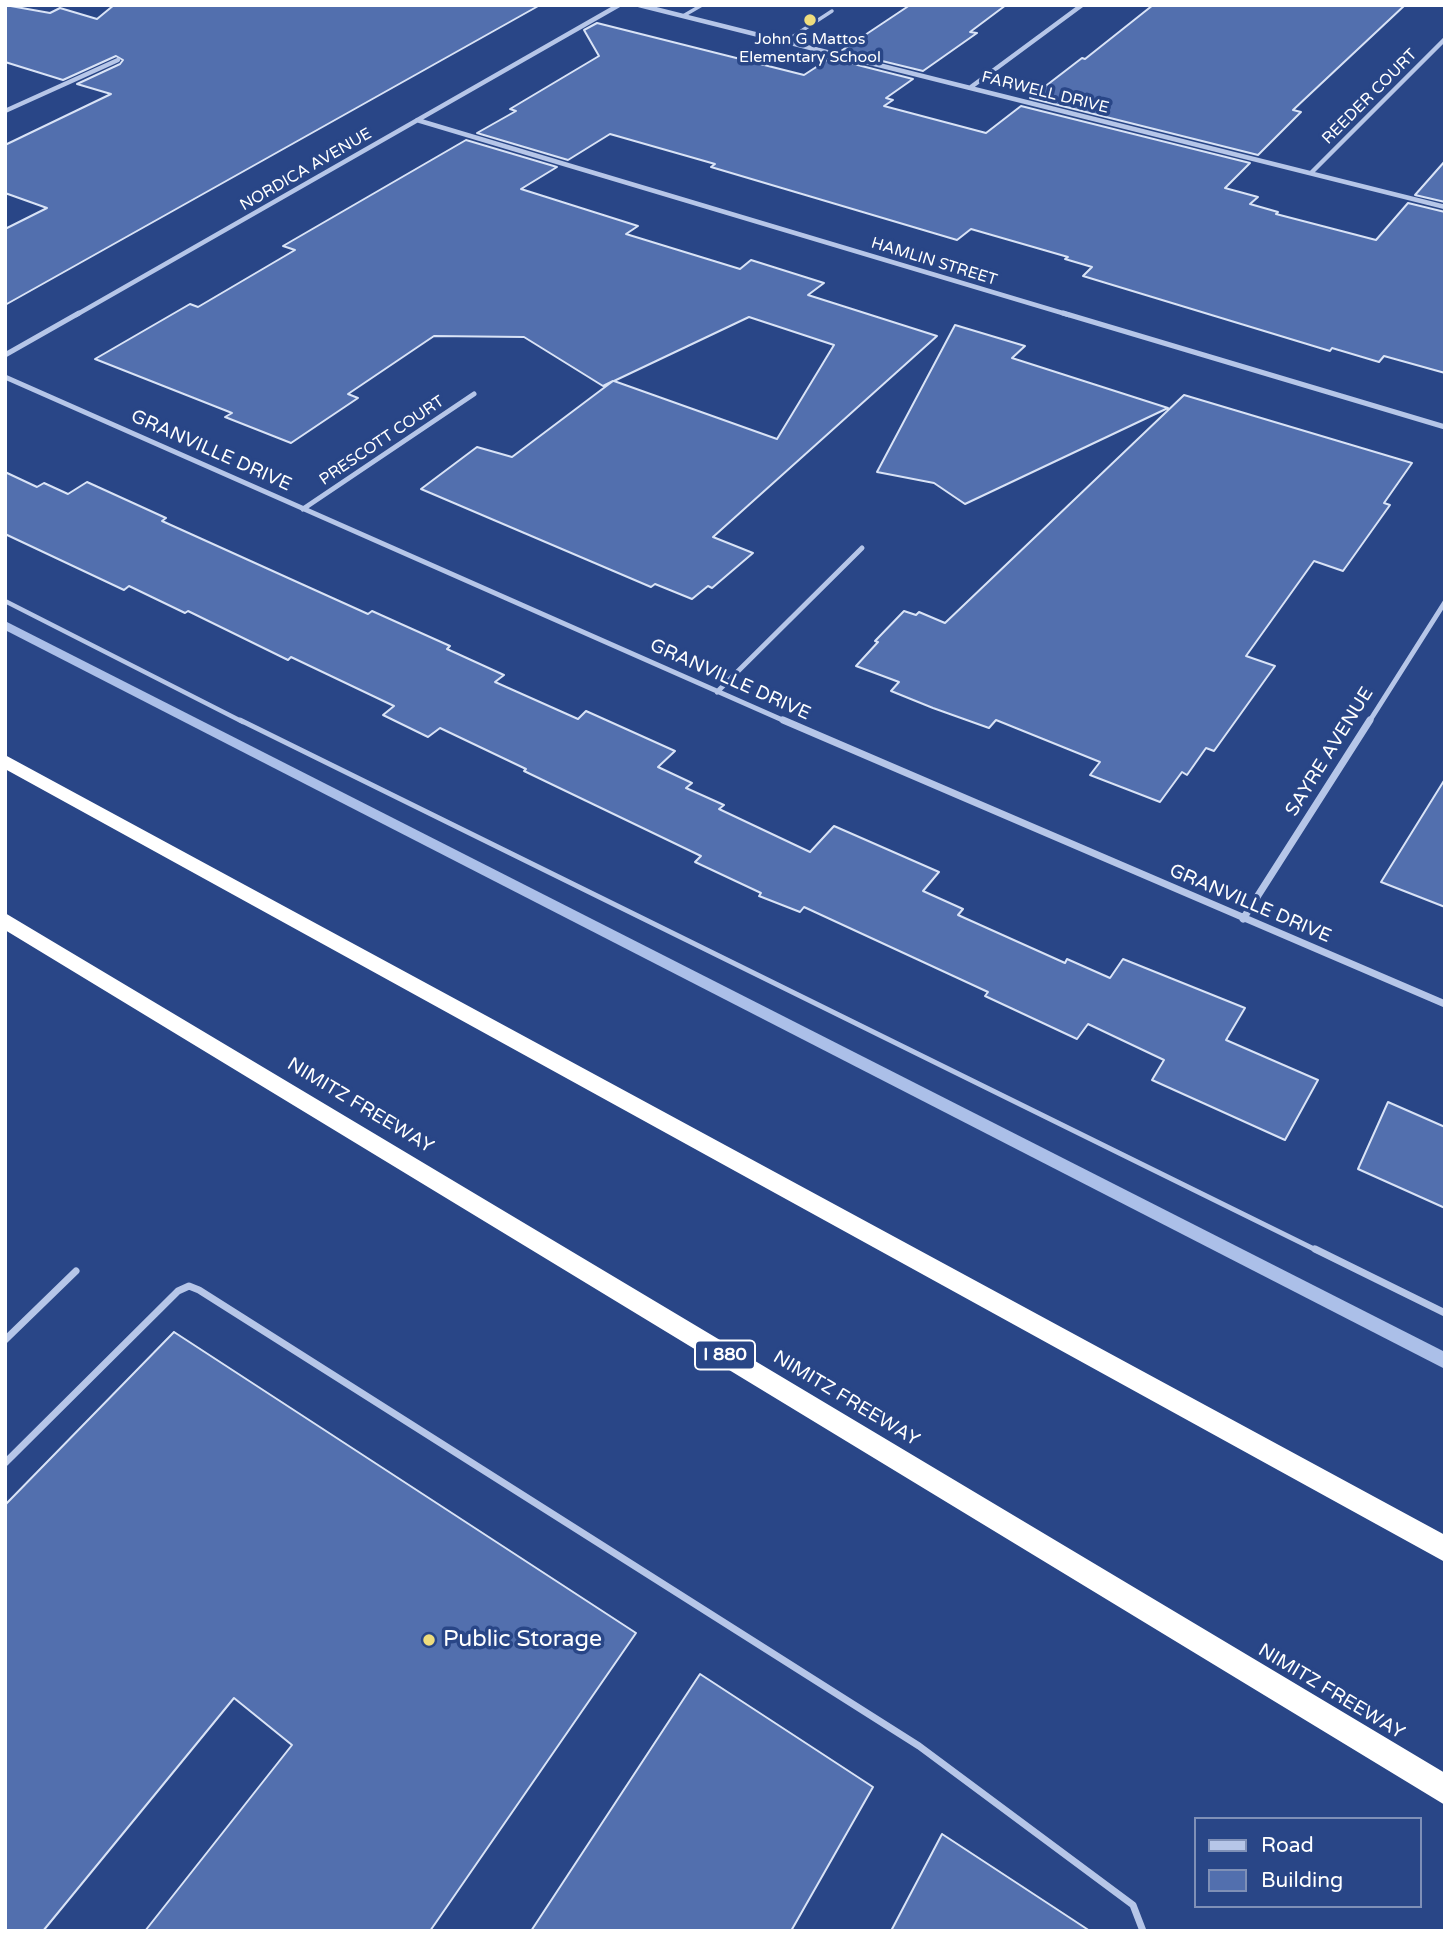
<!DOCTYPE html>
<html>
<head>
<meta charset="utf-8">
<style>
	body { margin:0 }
	#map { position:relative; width:1450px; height:1936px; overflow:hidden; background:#294687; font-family:"Varela Round",sans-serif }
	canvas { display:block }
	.frame { position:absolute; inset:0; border:7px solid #fff; pointer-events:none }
	.legend { position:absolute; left:1194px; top:1817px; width:228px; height:91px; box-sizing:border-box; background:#294687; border:2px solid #7f90b7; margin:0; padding:9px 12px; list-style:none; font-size:21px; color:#fff }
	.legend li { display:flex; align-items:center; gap:14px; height:35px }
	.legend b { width:35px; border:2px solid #7f90b7 }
</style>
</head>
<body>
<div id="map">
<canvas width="1450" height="1936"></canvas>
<div class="frame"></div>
<ul class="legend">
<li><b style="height:9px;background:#b6c6e8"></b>Road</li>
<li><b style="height:19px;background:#526fae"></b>Building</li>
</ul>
</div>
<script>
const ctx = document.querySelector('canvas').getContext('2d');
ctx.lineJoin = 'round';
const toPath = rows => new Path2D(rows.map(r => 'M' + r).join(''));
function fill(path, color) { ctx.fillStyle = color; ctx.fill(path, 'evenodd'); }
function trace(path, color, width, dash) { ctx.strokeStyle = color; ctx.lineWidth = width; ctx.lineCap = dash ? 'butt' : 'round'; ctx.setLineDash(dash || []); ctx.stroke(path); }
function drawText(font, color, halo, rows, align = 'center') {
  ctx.font = font + ' "Varela Round",sans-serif'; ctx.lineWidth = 7; ctx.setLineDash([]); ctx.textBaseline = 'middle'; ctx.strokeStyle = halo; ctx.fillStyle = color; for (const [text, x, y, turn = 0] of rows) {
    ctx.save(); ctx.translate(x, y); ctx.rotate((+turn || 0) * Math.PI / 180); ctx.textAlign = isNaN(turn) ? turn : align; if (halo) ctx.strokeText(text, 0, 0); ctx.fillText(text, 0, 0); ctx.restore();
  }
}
fill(toPath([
	[5,621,1445,1352,1445,1369,5,630,5,621]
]), '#abbfe8');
const building = toPath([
	[5,5,50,13,60,8,97,19,114,5,540,5,5,305,5,229,47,208,5,193,5,145,111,94,77,84,120,64,123,60,116,56,63,80,5,62,5,5],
	[910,5,1006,5,970,32,977,33,923,71,841,51,910,5],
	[1153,5,1405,5,1293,110,1301,112,1258,155,1030,98,1082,58,1085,59,1153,5],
	[597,23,804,75,830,58,913,79,886,98,893,100,884,106,986,133,1021,106,1250,163,1225,188,1258,197,1250,204,1278,212,1276,214,1376,240,1408,203,1445,212,1445,373,1384,356,1379,362,1332,348,1330,351,1083,276,1092,267,1065,259,1068,257,971,229,957,240,711,167,715,164,610,134,568,160,477,133,516,111,510,109,599,56,584,30,597,23],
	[466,140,557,167,521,189,638,226,626,234,740,269,751,260,824,283,808,295,937,336,713,537,753,553,712,588,708,586,692,599,655,584,651,587,421,489,477,447,512,457,613,381,603,386,524,337,434,336,348,394,358,398,291,443,225,417,232,413,95,359,190,304,198,307,295,250,283,246,466,140],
	[749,317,834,345,777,439,614,381,749,317],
	[1445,161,1445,202,1415,195,1445,161],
	[955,325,1025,346,1012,358,1168,408,965,504,934,483,877,472,955,325],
	[1184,395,1412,463,1384,503,1390,505,1343,571,1314,561,1246,656,1275,666,1214,751,1206,748,1187,775,1182,772,1160,802,1090,775,1100,762,996,720,989,728,933,708,891,691,899,682,856,666,878,642,875,641,904,611,916,615,919,612,945,623,1184,395],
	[5,472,37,487,44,483,68,494,87,482,166,518,162,521,317,591,368,614,372,611,450,646,447,649,504,675,495,682,578,719,586,711,675,751,658,767,692,783,686,788,724,805,719,809,810,852,834,826,939,872,923,891,963,909,958,915,1065,963,1067,959,1110,978,1123,959,1245,1008,1226,1040,1318,1080,1285,1140,1152,1080,1164,1060,1088,1024,1077,1039,985,996,988,992,804,907,800,912,759,896,761,893,695,862,701,856,524,771,526,769,440,728,428,737,383,715,394,706,291,657,288,660,188,611,185,613,129,586,124,590,5,534,5,472],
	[1445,779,1445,907,1381,882,1445,779],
	[1388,1102,1445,1127,1445,1208,1358,1169,1388,1102],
	[174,1332,636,1633,430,1931,145,1931,292,1745,234,1698,43,1931,5,1931,5,1505,174,1332],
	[700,1674,873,1787,791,1931,531,1931,700,1674],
	[942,1834,1090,1931,891,1931,942,1834]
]);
fill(building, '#526fae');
trace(building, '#d9e3f6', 2);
trace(toPath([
	[683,16,702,5],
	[786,41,832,11]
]), '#b6c6e8', 3.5);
trace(toPath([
	[5,601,243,722]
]), '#b6c6e8', 4.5);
trace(toPath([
	[240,720,1318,1251]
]), '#b6c6e8', 5);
trace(toPath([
	[1315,1249,1445,1313],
	[5,1340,76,1271],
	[5,1463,178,1291,189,1286,199,1290,919,1746,1133,1905,1143,1931]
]), '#b6c6e8', 7);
trace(toPath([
	[639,5,1445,207],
	[971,87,1082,5],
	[5,111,118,60],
	[417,120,1069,315],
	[1312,172,1445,39],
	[76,315,619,5]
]), '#b6c6e8', 4.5);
trace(toPath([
	[1063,313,1445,427],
	[5,355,79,313],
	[5,377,787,722],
	[303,509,474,394],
	[717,692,862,548],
	[1369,722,1445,602]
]), '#b6c6e8', 5);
trace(toPath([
	[783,720,1445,1004],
	[1243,919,1370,720]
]), '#b6c6e8', 7);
fill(toPath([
	[5,755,1445,1535,1445,1562,5,769,5,755],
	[5,913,1445,1773,1445,1805,5,930,5,913]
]), '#fff');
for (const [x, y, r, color] of [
	[810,20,7,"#efdd7d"],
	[429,1640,7,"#efdd7d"]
]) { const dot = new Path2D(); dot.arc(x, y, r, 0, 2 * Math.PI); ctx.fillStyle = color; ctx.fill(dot); trace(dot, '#294687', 2.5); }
drawText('16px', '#fff', '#294687', [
	["John G Mattos",810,40],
	["Elementary School",810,58]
]);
drawText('16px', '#fff', '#294687', [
	["FARWELL DRIVE",1045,93,14],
	["REEDER COURT",1370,97,-45],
	["NORDICA AVENUE",306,170,-30],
	["HAMLIN STREET",934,262,17],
	["PRESCOTT COURT",382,441,-34]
]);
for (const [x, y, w] of [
	[725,1355,60]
]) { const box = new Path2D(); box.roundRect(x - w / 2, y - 14.5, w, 29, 5); ctx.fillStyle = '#294687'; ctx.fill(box); trace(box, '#fff', 2); }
drawText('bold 18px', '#fff', null, [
	["I 880",725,1355]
]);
drawText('19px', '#fff', '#294687', [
	["GRANVILLE DRIVE",211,451,24],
	["GRANVILLE DRIVE",730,680,24],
	["SAYRE AVENUE",1330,752,-58],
	["GRANVILLE DRIVE",1250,904,23],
	["NIMITZ FREEWAY",360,1106,31],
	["NIMITZ FREEWAY",846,1399,31],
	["NIMITZ FREEWAY",1331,1692,31]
]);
drawText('23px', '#fff', '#294687', [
	["Public Storage",443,1640]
], 'left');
</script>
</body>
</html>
